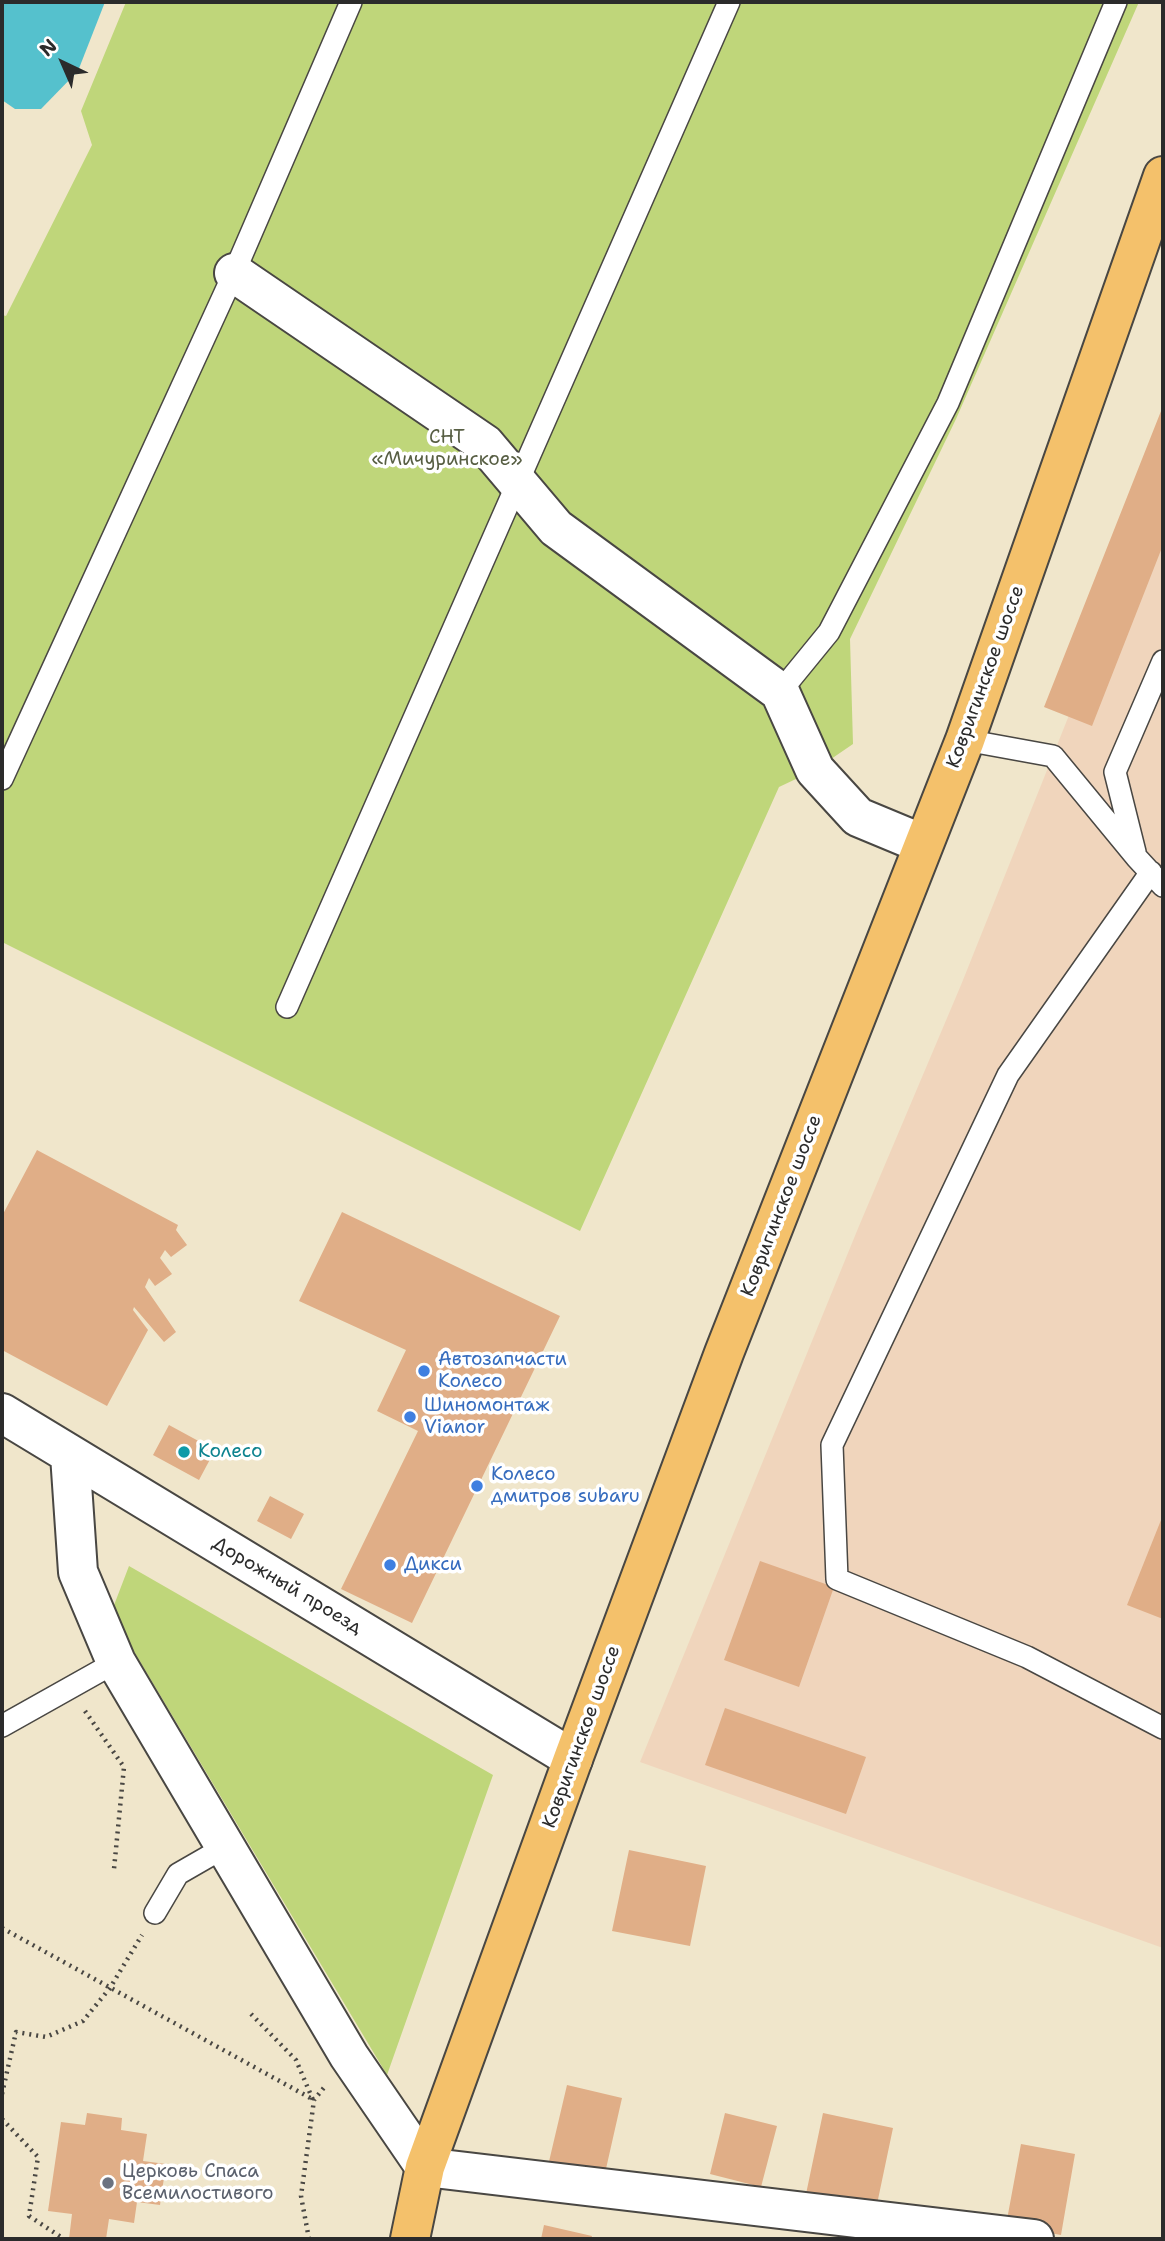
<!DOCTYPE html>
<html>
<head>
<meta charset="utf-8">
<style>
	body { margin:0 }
	#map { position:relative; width:1165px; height:2241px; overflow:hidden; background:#f0e6cb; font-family:"Shantell Sans",sans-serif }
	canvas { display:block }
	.frame { position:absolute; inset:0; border:4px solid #2b2b2b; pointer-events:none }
	.north { position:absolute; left:28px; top:28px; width:70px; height:70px; -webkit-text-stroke:5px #fff; paint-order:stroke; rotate:316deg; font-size:19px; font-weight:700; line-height:28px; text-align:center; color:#2b2b2b }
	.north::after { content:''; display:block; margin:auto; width:24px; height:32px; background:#2b2b2b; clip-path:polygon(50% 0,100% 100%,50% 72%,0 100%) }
</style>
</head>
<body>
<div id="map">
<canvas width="1165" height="2241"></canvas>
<div class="frame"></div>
<div class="north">N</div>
</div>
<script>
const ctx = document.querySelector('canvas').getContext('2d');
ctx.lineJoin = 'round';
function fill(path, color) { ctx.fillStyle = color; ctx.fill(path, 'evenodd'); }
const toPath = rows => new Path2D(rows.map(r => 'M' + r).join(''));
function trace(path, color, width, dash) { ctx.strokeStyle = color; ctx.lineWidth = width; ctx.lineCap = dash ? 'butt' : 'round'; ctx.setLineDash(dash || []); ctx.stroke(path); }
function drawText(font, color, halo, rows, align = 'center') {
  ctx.font = font + ' "Shantell Sans",sans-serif'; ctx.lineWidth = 7; ctx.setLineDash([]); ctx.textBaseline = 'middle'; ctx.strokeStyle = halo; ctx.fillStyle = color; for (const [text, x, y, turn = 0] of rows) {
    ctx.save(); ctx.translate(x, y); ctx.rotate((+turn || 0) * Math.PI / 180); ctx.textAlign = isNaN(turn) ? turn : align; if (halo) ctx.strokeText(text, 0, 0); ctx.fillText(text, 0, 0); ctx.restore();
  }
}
fill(toPath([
	[1156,498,1163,501,1163,1948,640,1762,859,1226,961,985]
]), '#f0d5bc');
fill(toPath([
	[126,2,1139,2,956,419,850,639,853,744,815,770,779,787,580,1231,2,942,2,315,6,316,92,145,81,111],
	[129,1566,493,1775,387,2075,111,1613]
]), '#bfd67a');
fill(toPath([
	[2,2,105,2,78,71,41,109,15,109,2,100]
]), '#55c1cd');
fill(toPath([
	[1163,406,1163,545,1092,726,1044,707],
	[37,1150,178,1225,176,1230,187,1245,171,1257,165,1250,160,1258,172,1274,155,1286,149,1278,145,1287,176,1332,164,1342,134,1307,133,1310,148,1330,107,1406,2,1350,2,1216],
	[342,1212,560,1316,412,1623,341,1589,418,1431,377,1411,406,1350,299,1301],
	[169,1425,215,1450,199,1480,153,1455],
	[270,1496,304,1514,291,1539,257,1521],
	[1163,1515,1163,1619,1127,1605],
	[760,1561,834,1587,799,1687,724,1660],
	[725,1708,866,1757,846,1814,705,1765],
	[629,1850,706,1866,690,1946,612,1931],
	[567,2085,622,2098,603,2182,547,2170],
	[87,2113,122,2118,121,2130,147,2134,143,2161,166,2164,160,2205,137,2202,134,2223,109,2219,106,2239,69,2239,72,2214,48,2211,61,2122,85,2125],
	[725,2113,777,2126,761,2187,710,2174],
	[823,2113,893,2128,876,2209,806,2194],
	[1021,2144,1075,2154,1061,2235,1006,2225],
	[544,2225,592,2236,591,2239,541,2239]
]), '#e0ae87');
const service = toPath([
	[780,692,829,632,948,403,1116,2],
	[965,740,1053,756,1137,858,1163,886],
	[2,779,234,273,351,2],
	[1135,852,1115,772,1163,661],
	[1151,872,1008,1075,832,1445,837,1579,1027,1657,1163,1728],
	[287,1007,729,2],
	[2,1726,116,1662],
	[155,1913,178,1874,225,1847]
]);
const minor = toPath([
	[234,273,485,444,556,528,780,692,815,770,858,817,923,844],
	[2,1413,573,1759],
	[70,1455,78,1572,116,1662,349,2056,425,2167,1034,2239]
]);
const primary = toPath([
	[410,2239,425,2167,573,1759,724,1353,965,740,1163,176]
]);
trace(service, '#494743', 24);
trace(minor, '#494743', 42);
trace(primary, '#494743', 42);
trace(toPath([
	[85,1711,124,1767,114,1869],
	[2,1928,314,2100],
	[251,2014,296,2060,313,2100],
	[2,2094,16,2032,46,2037,83,2021,110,1988,142,1935],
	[2,2119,38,2157,29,2216,61,2237,61,2239],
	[309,2239,301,2196,314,2100,326,2085]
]), '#494743', 4.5, [2, 5]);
trace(service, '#fff', 21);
trace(minor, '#fff', 38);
trace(primary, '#f4c16b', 38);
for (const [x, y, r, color] of [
	[424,1371,7,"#3f7fe0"],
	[410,1417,7,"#3f7fe0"],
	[184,1452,7,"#0f9aa8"],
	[477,1486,7,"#3f7fe0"],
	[390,1565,7,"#3f7fe0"],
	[108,2183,7,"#6b7280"]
]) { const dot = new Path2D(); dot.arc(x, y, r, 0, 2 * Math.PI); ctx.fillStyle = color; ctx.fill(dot); trace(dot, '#fff', 2.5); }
drawText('19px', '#575e43', '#fff', [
	["СНТ",447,438],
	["«Мичуринское»",447,460]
]);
drawText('19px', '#2b2b2b', '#fff', [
	["Ковригинское шоссе",986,677,-70],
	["Ковригинское шоссе",782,1206,-69],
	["Дорожный проезд",287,1586,31],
	["Ковригинское шоссе",582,1737,-70]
]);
drawText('19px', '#366cbe', '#fff', [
	["Автозапчасти",438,1360],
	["Колесо",438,1382],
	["Шиномонтаж",424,1406],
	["Vianor",424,1428],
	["Колесо",491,1475],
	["дмитров subaru",491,1497],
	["Дикси",404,1565]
], 'left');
drawText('19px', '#0d838f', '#fff', [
	["Колесо",198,1452]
], 'left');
drawText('19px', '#5b616d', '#fff', [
	["Церковь Спаса",122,2172],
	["Всемилостивого",122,2194]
], 'left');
</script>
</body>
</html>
